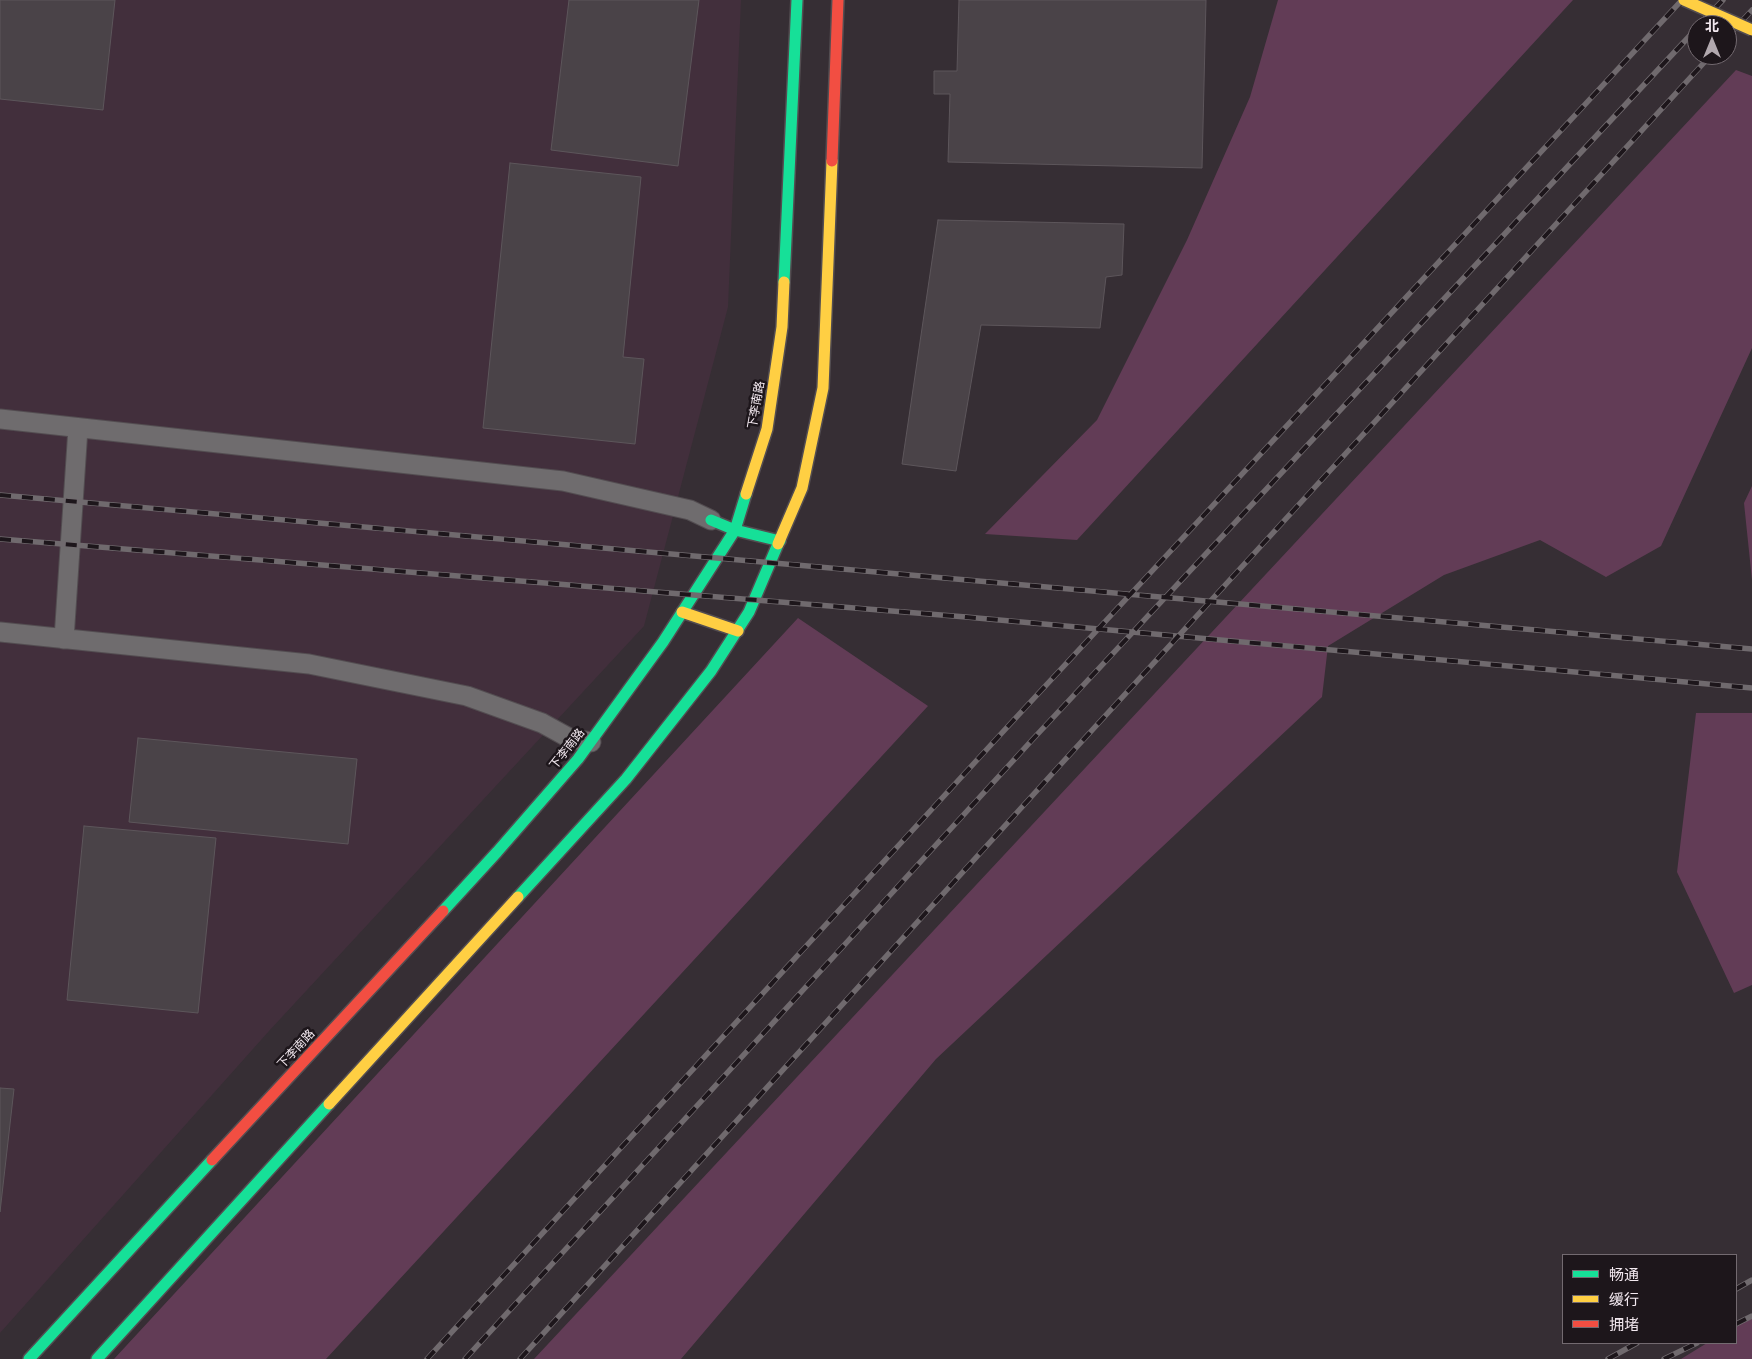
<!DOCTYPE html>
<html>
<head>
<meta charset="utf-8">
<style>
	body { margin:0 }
	#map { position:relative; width:1752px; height:1359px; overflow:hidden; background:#362e34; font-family:Lato,"Noto Sans SC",sans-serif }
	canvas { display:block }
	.legend { position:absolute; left:1562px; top:1254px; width:175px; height:90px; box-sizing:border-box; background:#1d161b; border:1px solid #736a70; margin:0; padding:6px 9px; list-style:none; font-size:15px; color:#f3e9f0 }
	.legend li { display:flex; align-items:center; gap:10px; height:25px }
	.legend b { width:25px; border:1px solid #736a70 }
	.north { position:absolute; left:1687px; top:15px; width:50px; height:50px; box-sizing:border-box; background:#1d161b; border:1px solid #736a70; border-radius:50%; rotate:0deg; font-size:14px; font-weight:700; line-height:20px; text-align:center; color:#f3e9f0 }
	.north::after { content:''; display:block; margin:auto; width:18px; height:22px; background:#b1a8ae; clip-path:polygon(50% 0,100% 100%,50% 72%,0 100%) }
</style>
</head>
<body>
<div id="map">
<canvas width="1752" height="1359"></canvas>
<ul class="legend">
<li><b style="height:6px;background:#16e098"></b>畅通</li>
<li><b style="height:6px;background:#ffcf43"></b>缓行</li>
<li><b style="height:6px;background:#f24e42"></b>拥堵</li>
</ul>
<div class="north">北</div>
</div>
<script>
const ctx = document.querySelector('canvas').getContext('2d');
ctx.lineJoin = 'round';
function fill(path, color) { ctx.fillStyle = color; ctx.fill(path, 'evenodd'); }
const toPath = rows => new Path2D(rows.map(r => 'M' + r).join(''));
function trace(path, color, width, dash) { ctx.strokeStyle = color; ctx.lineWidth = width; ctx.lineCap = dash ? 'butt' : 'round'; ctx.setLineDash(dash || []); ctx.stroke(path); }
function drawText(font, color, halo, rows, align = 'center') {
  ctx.font = font + ' Lato,"Noto Sans SC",sans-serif'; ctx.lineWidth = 5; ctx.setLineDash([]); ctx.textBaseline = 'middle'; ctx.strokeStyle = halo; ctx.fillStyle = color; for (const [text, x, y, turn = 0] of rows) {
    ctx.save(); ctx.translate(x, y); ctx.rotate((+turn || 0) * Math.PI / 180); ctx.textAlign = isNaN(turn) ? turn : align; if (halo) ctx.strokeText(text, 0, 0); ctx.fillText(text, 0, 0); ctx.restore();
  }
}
fill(toPath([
	[0,0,741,0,728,307,644,626,269,1031,0,1333]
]), '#422f3c');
fill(toPath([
	[1278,0,1573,0,1077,540,985,534,1097,420,1187,240,1250,97],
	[1736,70,1752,76,1752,348,1661,546,1606,577,1540,540,1444,575,1328,646,1322,697,936,1059,681,1359,534,1359],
	[1752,486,1752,580,1744,503],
	[798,618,928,706,326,1359,114,1359],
	[1696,713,1752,713,1752,985,1734,993,1677,872],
	[1752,1315,1752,1359,1681,1359,1707,1343,1736,1343,1736,1325]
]), '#623c56');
const building = toPath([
	[0,0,115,0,103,110,0,99,0,0],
	[569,0,699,0,678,166,551,150,569,0],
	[959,0,1206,0,1202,168,948,162,950,94,934,94,934,71,957,71,959,0],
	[510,163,641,177,623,357,644,359,635,444,483,428,510,163],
	[938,220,1124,224,1122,275,1106,277,1100,328,981,325,956,471,902,464,938,220],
	[138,738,357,759,348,844,129,822,138,738],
	[84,826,216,838,198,1013,67,1000,84,826],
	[0,1088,14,1089,0,1212,0,1088]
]);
fill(building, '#4a4348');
trace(building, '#5d565b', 1);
const lane = toPath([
	[0,419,563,481,690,510,711,520],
	[0,632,309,664,467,696,542,723,571,739,591,742],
	[64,639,78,428]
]);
const fast = toPath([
	[784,282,797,0],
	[711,520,735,530,780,541],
	[518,897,626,779,711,671,749,612,778,544],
	[443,911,497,852,578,759,663,642,735,530,746,494],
	[29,1359,212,1160],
	[97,1359,329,1104]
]);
const slow = toPath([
	[746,494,767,429,782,327,784,282],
	[778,544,802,488,823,388,832,161],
	[682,612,738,631],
	[329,1104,518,897]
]);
const jam = toPath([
	[832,161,838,0],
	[212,1160,443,911]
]);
trace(lane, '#534d51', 21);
trace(fast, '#534d51', 14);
trace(slow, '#534d51', 14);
trace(jam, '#534d51', 14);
trace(lane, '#6f6c6e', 19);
trace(fast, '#16e098', 11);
trace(slow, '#ffcf43', 11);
trace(jam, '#f24e42', 11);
const rail = toPath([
	[1699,25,1723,0],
	[1727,37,1752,10],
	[0,495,1752,649],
	[0,539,966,617,1752,688],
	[1736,1289,1752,1280],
	[1736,1324,1752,1316],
	[427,1359,1011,723,1682,0],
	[465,1359,1033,739,1697,28],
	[520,1359,1062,763,1711,55],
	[1608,1359,1637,1343],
	[1664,1359,1697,1343]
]);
trace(rail, '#706a6e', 5.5);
trace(rail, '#1d161b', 4, [11]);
const slowBridge = toPath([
	[1684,0,1752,30]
]);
trace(slowBridge, '#534d51', 14, []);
trace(slowBridge, '#ffcf43', 11);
drawText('12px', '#f3e9f0', '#1d161b', [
	["下李南路",756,405,-80],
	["下李南路",567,749,-52],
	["下李南路",296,1049,-47]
]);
</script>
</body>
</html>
